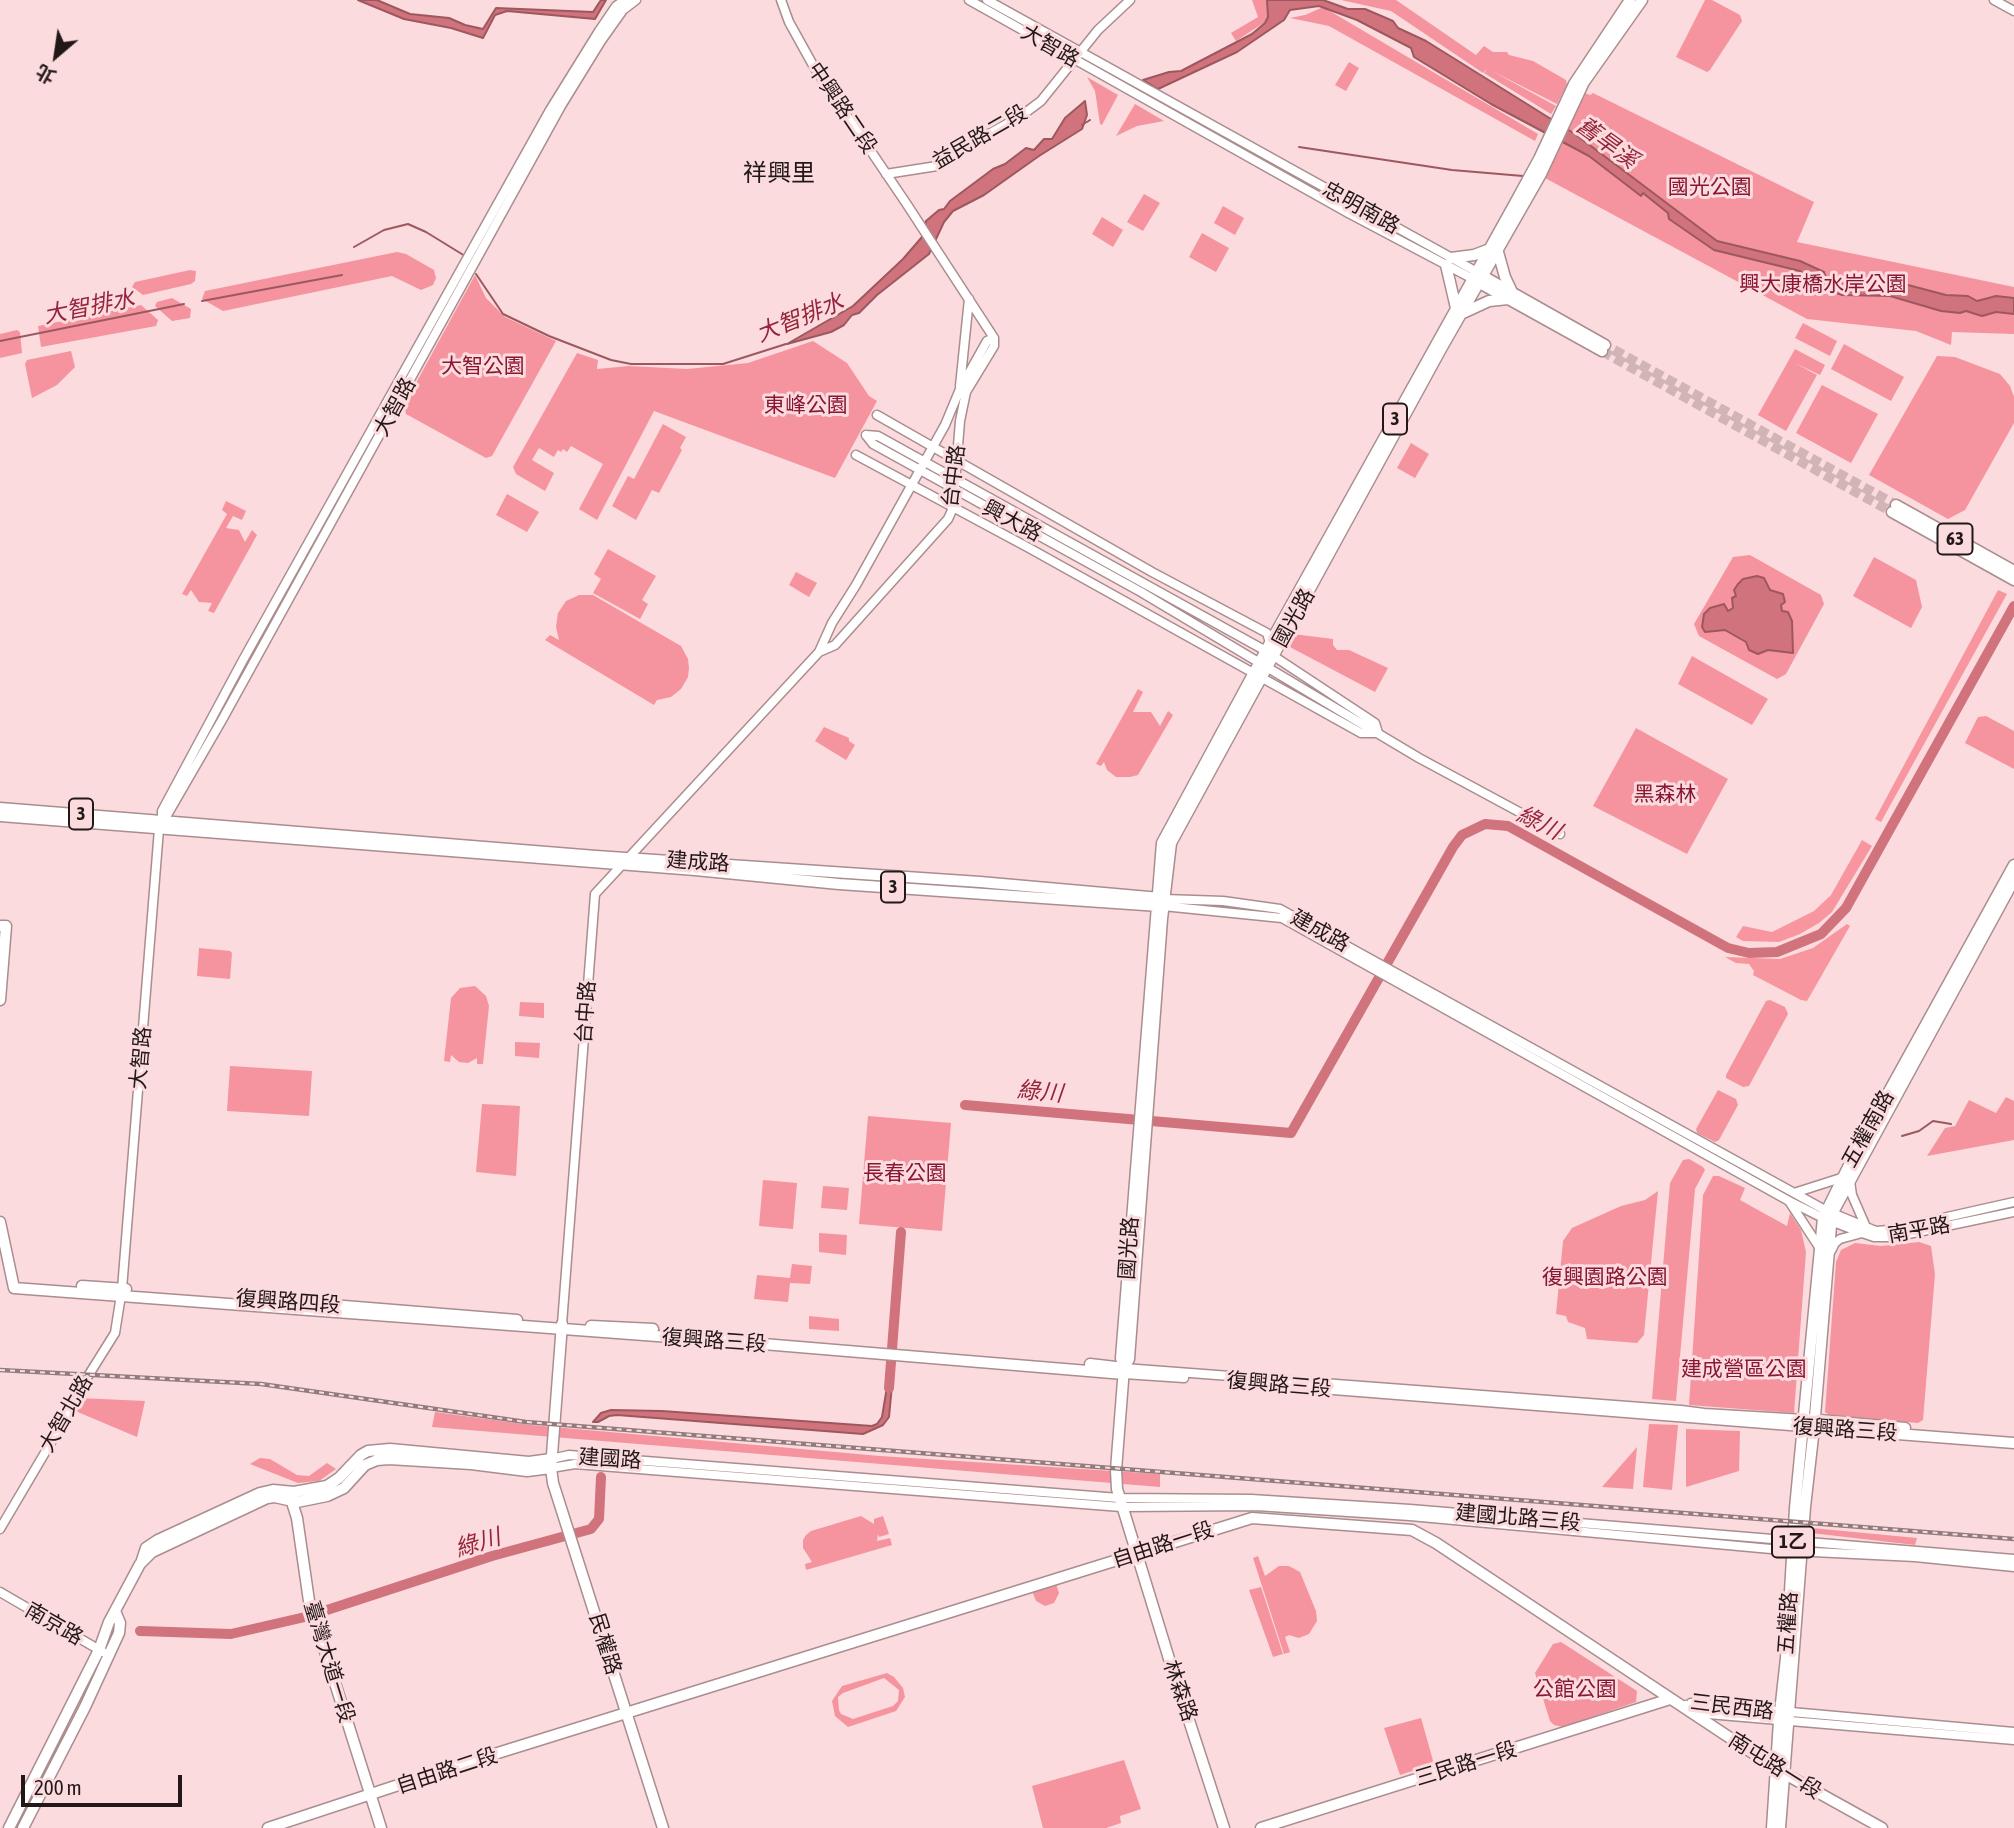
<!DOCTYPE html>
<html>
<head>
<meta charset="utf-8">
<style>
	body { margin:0 }
	#map { position:relative; width:2014px; height:1828px; overflow:hidden; background:#fbdbdd; font-family:"Asap Condensed","Noto Sans TC",sans-serif }
	canvas { display:block }
	.north { position:absolute; left:21px; top:21px; width:70px; height:70px; -webkit-text-stroke:5px #fbdbdd; paint-order:stroke; rotate:209deg; font-size:19px; font-weight:700; line-height:28px; text-align:center; color:#231819 }
	.north::after { content:''; display:block; margin:auto; width:24px; height:32px; background:#231819; clip-path:polygon(50% 0,100% 100%,50% 72%,0 100%) }
	.scale { position:absolute; left:21px; top:1775px; width:161px; height:32px; box-sizing:border-box; border:4px solid #231819; border-top:0; padding-left:9px; font-size:21px; line-height:24px; white-space:nowrap; color:#231819; -webkit-text-stroke:5px #fbdbdd; paint-order:stroke }
</style>
</head>
<body>
<div id="map">
<canvas width="2014" height="1828"></canvas>
<div class="north">北</div>
<div class="scale">200 m</div>
</div>
<script>
const ctx = document.querySelector('canvas').getContext('2d');
ctx.lineJoin = 'round';
function fill(path, color) { ctx.fillStyle = color; ctx.fill(path, 'evenodd'); }
const toPath = rows => new Path2D(rows.map(r => 'M' + r).join(''));
function trace(path, color, width, dash) { ctx.strokeStyle = color; ctx.lineWidth = width; ctx.lineCap = dash ? 'butt' : 'round'; ctx.setLineDash(dash || []); ctx.stroke(path); }
function drawText(font, color, halo, rows, align = 'center') {
  ctx.font = font + ' "Asap Condensed","Noto Sans TC",sans-serif'; ctx.lineWidth = 6; ctx.setLineDash([]); ctx.textBaseline = 'middle'; ctx.strokeStyle = halo; ctx.fillStyle = color; for (const [text, x, y, turn = 0] of rows) {
    ctx.save(); ctx.translate(x, y); ctx.rotate((+turn || 0) * Math.PI / 180); ctx.textAlign = isNaN(turn) ? turn : align; if (halo) ctx.strokeText(text, 0, 0); ctx.fillText(text, 0, 0); ctx.restore();
  }
}
fill(toPath([
	[1252,0,1282,0,1268,20,1236,41,1231,33,1258,17],
	[1341,0,1396,0,1476,55,1484,46,1493,52,1507,52,1509,55,1533,61,1566,80,1567,85,1557,104,1492,71,1556,106,1551,114,1484,73,1487,69,1483,73,1391,11],
	[1705,0,1712,0,1740,15,1742,21,1710,70,1707,72,1676,57],
	[1323,7,1538,134,1535,141,1329,26,1290,18,1305,15],
	[1349,62,1359,68,1346,91,1335,85],
	[1087,77,1118,95,1102,125,1100,124,1095,91],
	[1585,93,1590,95,1593,93,1814,202,1797,242,2014,287,2014,334,1952,332,1951,345,1916,331,1807,319,1545,178],
	[1135,104,1164,121,1137,126,1116,136],
	[1144,194,1160,203,1143,231,1127,222],
	[1223,206,1244,218,1235,235,1214,223],
	[1102,217,1123,230,1113,247,1092,234],
	[1202,233,1229,248,1216,272,1189,257],
	[397,252,406,254,434,270,436,278,433,285,421,290,392,276,223,311,202,299,205,291],
	[190,270,196,271,195,281,191,284,143,295,132,287,135,282],
	[475,275,486,298,505,317,556,341,492,456,486,458,406,414,404,405],
	[172,298,191,309,190,318,172,321,155,306,157,302],
	[141,305,158,320,156,326,41,347,38,326],
	[1803,323,1837,341,1830,356,1795,338],
	[17,330,20,332,22,353,0,358,0,334],
	[813,341,847,363,869,396,877,401,835,478,654,411,597,520,579,509,603,464,571,446,567,452,563,449,561,452,558,450,554,457,539,448,532,460,554,473,545,491,516,474,513,467,577,353,598,360,597,369,629,366,687,369,748,363],
	[1844,344,1904,377,1891,401,1831,369],
	[1795,349,1825,365,1820,375,1795,363,1817,375,1786,431,1758,415],
	[71,351,75,367,57,385,32,398,25,364,27,360],
	[1937,356,1955,357,2000,374,2010,386,2014,397,2014,423,1965,510,1948,519,1869,475],
	[1822,385,1878,414,1851,463,1796,433],
	[663,424,686,437,680,448,682,450,659,493,652,490,636,520,612,506,628,476,634,479],
	[1411,443,1429,454,1415,478,1397,468],
	[507,494,539,512,527,532,496,515],
	[226,501,246,511,242,520,233,516,226,528,239,530,245,542,252,530,257,535,214,613,208,611,212,603,199,602,191,590,187,596,182,594,227,514,222,510],
	[608,549,656,576,642,600,648,604,640,619,593,593,601,579,594,574],
	[1750,555,1821,595,1824,604,1786,674,1777,679,1699,636,1694,624,1733,557],
	[1874,557,1916,580,1922,607,1911,628,1853,596],
	[796,572,817,583,809,597,789,585],
	[579,595,593,595,681,646,688,659,689,668,688,677,681,689,671,697,657,700,654,705,545,640,550,635,559,640,556,627,558,613,566,601],
	[1293,634,1333,639,1333,645,1337,650,1349,650,1388,668,1375,692,1288,646],
	[1692,656,1768,699,1752,725,1678,684],
	[1138,689,1143,692,1133,712,1151,712,1160,726,1168,711,1173,715,1138,775,1130,777,1116,777,1107,770,1104,762,1101,766,1096,764],
	[1986,716,2014,731,2014,769,1965,743,1978,717],
	[824,727,849,738,849,741,855,745,846,760,815,741],
	[1636,728,1728,779,1687,854,1593,806],
	[199,948,230,951,232,953,230,979,197,976],
	[475,986,486,996,489,1006,483,1064,477,1064,477,1058,468,1063,459,1062,451,1055,450,1062,444,1061,451,998,460,988],
	[1770,1000,1785,1007,1788,1014,1749,1086,1743,1087,1726,1078,1726,1075,1766,1001],
	[520,1002,544,1003,544,1018,519,1016],
	[515,1042,540,1043,539,1058,515,1056],
	[230,1066,312,1071,309,1116,227,1111],
	[1718,1090,1736,1099,1738,1105,1719,1140,1715,1142,1697,1133,1696,1129],
	[2006,1097,2014,1101,2014,1140,1927,1156,1945,1128,1955,1126,1969,1100,1996,1113],
	[482,1104,520,1106,516,1176,476,1172],
	[868,1116,951,1123,942,1231,859,1224],
	[1689,1159,1703,1167,1705,1170,1695,1189,1676,1401,1652,1399,1670,1183,1683,1160],
	[1713,1176,1719,1176,1745,1188,1740,1200,1787,1226,1790,1213,1801,1230,1806,1252,1794,1413,1689,1405,1703,1195],
	[763,1180,797,1183,793,1229,759,1226],
	[823,1186,849,1188,847,1210,821,1208],
	[1658,1191,1644,1335,1637,1343,1587,1339,1585,1328,1568,1322,1566,1316,1556,1314,1563,1241,1572,1228,1621,1206,1645,1200],
	[819,1233,847,1235,846,1255,819,1252],
	[1919,1242,1931,1246,1935,1274,1923,1420,1918,1423,1829,1415,1825,1412,1836,1262,1841,1250,1855,1243,1881,1246],
	[792,1264,812,1266,810,1284,790,1283,788,1302,754,1299,757,1275,790,1278],
	[809,1316,839,1319,839,1331,809,1329],
	[80,1398,145,1401,137,1437,73,1410],
	[435,1412,531,1425,880,1456,1160,1474,1160,1487,432,1427],
	[1649,1424,1678,1425,1672,1490,1643,1487],
	[1686,1429,1740,1431,1739,1471,1686,1487],
	[1637,1447,1633,1489,1602,1487],
	[260,1458,270,1459,297,1475,309,1476,327,1463,336,1469,319,1481,298,1483,250,1464],
	[861,1516,874,1524,874,1519,883,1516,889,1534,879,1537,878,1534,877,1541,890,1538,892,1545,806,1570,805,1564,812,1562,803,1548,803,1540,806,1535,811,1531],
	[1812,1528,1917,1538,1915,1545,1811,1533],
	[1258,1556,1265,1576,1279,1566,1289,1566,1300,1572,1316,1611,1317,1621,1309,1634,1299,1638,1289,1635,1285,1637,1290,1652,1284,1654,1253,1558],
	[1056,1584,1059,1593,1054,1603,1045,1606,1036,1601,1032,1591],
	[1261,1587,1283,1654,1273,1657,1249,1590],
	[1561,1642,1637,1691,1636,1702,1563,1727,1554,1725,1550,1721,1535,1673,1553,1644],
	[887,1673,894,1677,903,1688,905,1697,896,1711,848,1727,835,1716,832,1701,842,1686],
	[884,1678,899,1690,898,1701,893,1706,853,1719,841,1714,839,1710,838,1697,843,1693],
	[1421,1718,1434,1764,1400,1775,1384,1728],
	[1124,1760,1141,1809,1120,1816,1121,1823,1106,1828,1043,1828,1032,1786]
]), '#f5949e');
fill(toPath([
	[1998,590,2007,594,1881,822,1875,819],
	[1862,840,1872,846,1832,912,1819,923,1800,934,1779,942,1743,941,1736,937,1743,926,1772,932,1814,911,1831,895],
	[1847,924,1850,926,1807,1001,1801,1000,1753,975,1754,971,1749,964,1736,963,1725,957,1780,959,1813,948]
]), '#f896a0');
const water = toPath([
	[358,0,377,0,410,14,449,18,465,25,483,29,496,8,593,12,601,0,606,0,595,19,507,11,495,15,483,38,451,28,404,19,358,0],
	[1267,0,1323,0,1348,9,1365,9,1393,21,1398,28,1426,41,1575,134,1717,241,1800,261,1824,272,1826,277,1833,281,1836,278,1889,280,1946,295,1968,296,1977,301,1996,296,2014,298,2014,314,1996,312,1982,316,1966,311,1960,313,1941,311,1890,296,1842,295,1821,287,1800,271,1714,250,1669,219,1668,213,1643,193,1641,196,1589,156,1491,104,1414,57,1411,48,1357,20,1319,6,1290,10,1284,20,1237,52,1158,89,1143,80,1169,72,1181,71,1252,34,1265,23,1268,17,1267,0],
	[1085,101,1087,115,1082,129,1039,156,984,195,953,211,944,222,929,254,877,295,859,313,852,315,844,325,831,332,787,344,853,306,903,259,922,237,926,221,939,210,944,209,950,201,993,169,1005,164,1026,148,1034,150,1044,139,1052,139,1065,118,1085,101],
	[1757,576,1764,578,1770,590,1783,594,1785,602,1781,605,1782,611,1788,612,1792,621,1793,653,1768,650,1758,654,1749,650,1746,642,1725,630,1705,632,1702,627,1704,614,1710,608,1724,604,1728,611,1733,608,1732,598,1736,596,1734,590,1738,584,1743,579,1757,576],
	[889,1375,893,1375,889,1417,883,1425,863,1434,617,1415,609,1416,598,1422,593,1422,601,1413,611,1410,662,1411,872,1426,877,1424,882,1417,889,1375]
]);
fill(water, '#d1737d');
trace(water, '#9d585f', 2);
trace(toPath([
	[1082,125,1090,120],
	[1299,147,1452,170,1523,176],
	[354,247,384,230,408,224,426,232,465,256],
	[476,274,503,314,549,336,611,360,631,364,723,364,786,344],
	[202,301,342,275],
	[0,341,184,304],
	[1902,1136,1919,1131,1933,1121,1951,1124]
]), '#9d585f', 2);
trace(toPath([
	[965,1105,1291,1133,1453,847,1462,835,1485,824,1508,826,1728,948,1749,953,1777,952,1821,934,1846,908,2014,606],
	[889,1388,901,1232],
	[324,1611,492,1556,591,1529,599,1519,601,1477],
	[140,1631,231,1634,305,1617]
]), '#d1737d', 10);
trace(toPath([
	[1614,350,1896,505],
	[1602,351,1892,512]
]), '#d0b4b6', 10, [10, 5]);
const minor = toPath([
	[781,0,789,22,814,67,906,203,994,338,994,346,966,392,960,421,953,508,948,519,835,645,819,652],
	[969,0,1350,214,1473,279],
	[987,0,1477,272],
	[1994,0,2014,11],
	[886,174,937,166,985,136,1021,116,1041,101,1098,30,1130,0],
	[960,386,969,299],
	[877,415,1152,572,1267,633,1271,646],
	[866,435,873,444,1141,592,1419,758,1560,834],
	[866,435,878,436,1266,651,1375,723,1378,733],
	[856,455,1029,548,1361,733,1375,733],
	[162,821,162,811,243,660,550,110,599,31,616,6,625,0],
	[1164,899,1223,901,1280,909,1825,1210,1866,1227,1876,1231,1889,1230,2014,1202],
	[1163,906,1282,918,1789,1201,1823,1218,1862,1233,1874,1237,1894,1237,2014,1212],
	[1850,1181,1852,1195,1866,1227],
	[1794,1193,1841,1178],
	[1789,1201,1821,1250],
	[1831,1251,1835,1243,1840,1239,1862,1233],
	[562,1324,595,894,819,652,832,623,856,585,945,425,960,389,987,341,994,338],
	[1124,1368,1681,1410,1704,1413,1804,1419],
	[1124,1374,1184,1378],
	[1232,1382,1803,1427],
	[551,1459,569,1455,1119,1498,1251,1499,1410,1509,2014,1559],
	[551,1468,575,1464,1121,1507,1256,1506,1410,1516,1793,1551,1915,1557,2014,1567],
	[0,1529,63,1422,73,1400,115,1333,122,1289,159,829,222,720,561,106,601,41,623,10,636,0],
	[0,1592,103,1652],
	[1691,1703,2014,1732],
	[1686,1705,1708,1714,2014,1740]
]);
const major = toPath([
	[1498,252,1505,277,1512,292],
	[1451,258,1474,255,1490,249],
	[1446,265,1456,308],
	[1481,275,1605,345],
	[1476,281,1602,351],
	[1463,313,1489,301,1508,299],
	[1896,505,2014,571],
	[1892,512,2014,580],
	[0,808,596,856,980,882,1160,898],
	[0,816,695,870,839,884,1159,906],
	[0,926,6,926,0,1000],
	[0,1222,14,1288,751,1343,1124,1374],
	[82,1286,126,1289],
	[270,1300,517,1320],
	[562,1324,551,1468,553,1483,663,1828],
	[591,1326,653,1329],
	[1090,1364,1124,1368],
	[1124,1368,1129,1359,1162,919,1171,843,1441,349,1541,174,1584,82,1642,0],
	[1808,1419,1905,1428],
	[1807,1427,2014,1443],
	[290,1496,297,1518,309,1601,381,1828],
	[142,1560,146,1548,158,1540,260,1493,273,1490,294,1492,327,1486,339,1478,361,1455,368,1451,390,1449,529,1462,551,1459],
	[9,1828,99,1650,109,1622,140,1564,152,1552,267,1498,275,1497,297,1502,327,1496,344,1488,365,1465,377,1460,389,1459,471,1464,527,1471,551,1468],
	[23,1828,85,1707,119,1633,120,1623,115,1611],
	[268,1828,456,1766,1252,1518,1412,1530,1436,1543,1783,1773,1882,1828],
	[1224,1828,1170,1662,1117,1489,1116,1470,1124,1368,1121,1358,1162,843,1270,643,1514,205,1539,159,1574,84,1630,0],
	[1261,1828,1670,1699],
	[1772,1828,1779,1721,1786,1658,1795,1508,1823,1218,1855,1153,2014,865],
	[1780,1828,1805,1507,1814,1428,1832,1214,2014,880]
]);
trace(minor, '#aa8d8e', 11);
trace(major, '#aa8d8e', 13);
trace(minor, '#fff', 8);
trace(major, '#fff', 10);
const rail = toPath([
	[0,1370,261,1384,526,1422,2014,1539]
]);
trace(rail, '#917c7d', 4.5);
trace(rail, '#fbdbdd', 2, [5]);
for (const [x, y, w] of [
	[1395,419,24],
	[1955,539,35],
	[81,814,24],
	[893,887,24],
	[1793,1542,42]
]) { const box = new Path2D(); box.roundRect(x - w / 2, y - 15.5, w, 31, 5); ctx.fillStyle = '#fbdbdd'; ctx.fill(box); trace(box, '#231819', 2); }
drawText('bold 19px', '#231819', null, [
	["3",1395,419],
	["63",1955,539],
	["3",81,814],
	["3",893,887],
	["1乙",1793,1542]
]);
drawText('21px', '#231819', '#fbdbdd', [
	["大智路",1050,46,30],
	["中興路二段",842,108,56],
	["益民路二段",980,137,-30],
	["忠明南路",1361,208,29],
	["大智路",395,407,-61],
	["台中路",954,476,-83],
	["興大路",1012,521,28],
	["國光路",1294,618,-61],
	["建成路",698,862,4],
	["建成路",1320,931,29],
	["台中路",586,1012,-86],
	["大智路",141,1058,-85],
	["五權南路",1868,1129,-61],
	["南平路",1919,1230,-10],
	["國光路",1129,1248,-86],
	["復興路四段",288,1302,4],
	["復興路三段",714,1341,4],
	["復興路三段",1279,1385,5],
	["大智北路",66,1414,-60],
	["復興路三段",1845,1430,4],
	["建國路",610,1459,4],
	["建國北路三段",1518,1518,5],
	["自由路一段",1163,1545,-18],
	["五權路",1788,1623,-86],
	["南京路",54,1624,30],
	["民權路",605,1644,73],
	["臺灣大道一段",329,1662,73],
	["林森路",1180,1691,71],
	["三民西路",1732,1707,7],
	["三民路一段",1466,1764,-17],
	["南屯路一段",1775,1766,32],
	["自由路二段",447,1771,-18]
]);
drawText('21px', '#891733', '#fbdbdd', [
	["國光公園",1710,187],
	["興大康橋水岸公園",1823,284],
	["大智公園",483,366],
	["東峰公園",806,405],
	["黑森林",1665,794],
	["長春公園",905,1173],
	["復興園路公園",1605,1277],
	["建成營區公園",1744,1369],
	["公館公園",1575,1689]
]);
drawText('italic 23px', '#95243c', '#fbdbdd', [
	["舊旱溪",1607,143,36],
	["大智排水",89,307,-11],
	["大智排水",800,318,-22],
	["綠川",1539,823,26],
	["綠川",1040,1092,5],
	["綠川",478,1543,-17]
]);
drawText('24px', '#231819', '#fbdbdd', [
	["祥興里",779,173]
]);
</script>
</body>
</html>
